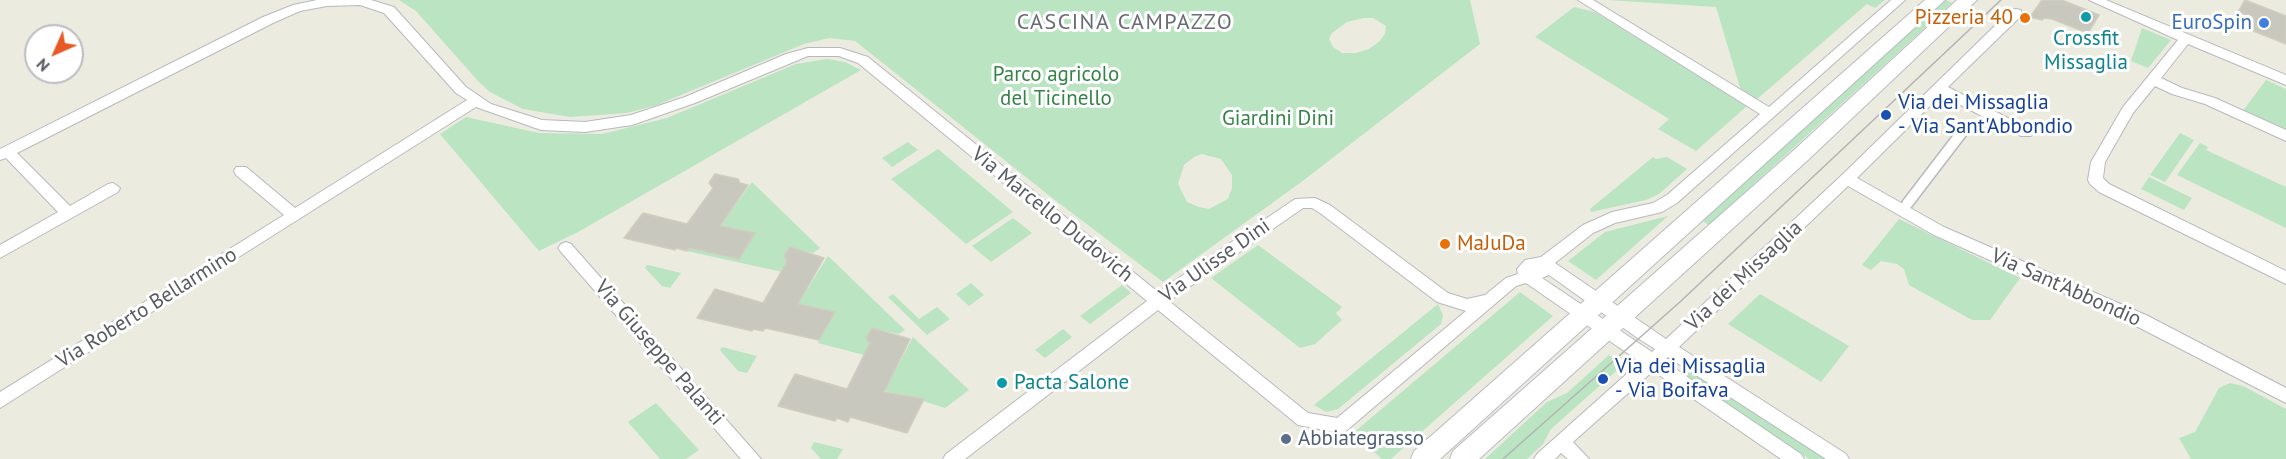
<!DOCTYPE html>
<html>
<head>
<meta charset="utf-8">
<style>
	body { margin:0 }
	#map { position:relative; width:2286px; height:459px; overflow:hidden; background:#ecebdf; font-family:"PT Sans",sans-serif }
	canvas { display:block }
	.north { position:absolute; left:24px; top:24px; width:60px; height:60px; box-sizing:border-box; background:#fff; border:2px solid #bcbdc0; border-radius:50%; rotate:225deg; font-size:16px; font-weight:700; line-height:24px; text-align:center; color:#585b61 }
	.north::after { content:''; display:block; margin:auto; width:21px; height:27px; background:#e95928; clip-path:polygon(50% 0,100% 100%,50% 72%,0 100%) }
</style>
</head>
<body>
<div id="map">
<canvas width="2286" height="459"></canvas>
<div class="north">N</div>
</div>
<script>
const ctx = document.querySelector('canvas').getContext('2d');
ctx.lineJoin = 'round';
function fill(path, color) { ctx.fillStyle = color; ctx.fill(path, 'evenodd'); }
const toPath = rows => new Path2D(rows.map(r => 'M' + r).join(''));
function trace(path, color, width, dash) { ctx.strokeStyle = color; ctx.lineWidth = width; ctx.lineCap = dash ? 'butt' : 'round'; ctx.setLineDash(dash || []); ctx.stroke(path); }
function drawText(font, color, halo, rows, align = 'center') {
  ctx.font = font + ' "PT Sans",sans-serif'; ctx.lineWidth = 6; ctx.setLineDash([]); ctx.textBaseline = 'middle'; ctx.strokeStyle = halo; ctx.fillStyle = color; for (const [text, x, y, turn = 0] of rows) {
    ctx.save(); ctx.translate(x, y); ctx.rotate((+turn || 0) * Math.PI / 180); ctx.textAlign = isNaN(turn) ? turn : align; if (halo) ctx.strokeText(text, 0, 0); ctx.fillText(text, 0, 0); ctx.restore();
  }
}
fill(toPath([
	[399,0,1470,0,1480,44,1304,180,1163,282,1051,197,855,41,829,38,804,44,657,105,627,113,570,117,523,109,490,92,478,81,416,11],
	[1363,18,1373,18,1386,26,1385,34,1380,41,1369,49,1356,53,1342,53,1333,47,1329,39,1332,33,1347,22],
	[1202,154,1221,159,1232,175,1232,188,1228,199,1209,209,1199,207,1187,202,1178,184,1184,165,1194,157],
	[1608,0,1885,0,1875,8,1867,4,1756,100,1741,91,1716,7],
	[1946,0,1952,3,1709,225,1701,220],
	[1574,7,1595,12,1747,106,1696,151,1658,129,1669,119,1535,37],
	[2142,28,2171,40,2148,68,2131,61],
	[827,59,845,62,861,70,578,232,539,251,440,134,466,117,539,133,602,134,667,118,796,64],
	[2266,80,2286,89,2286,132,2242,112],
	[2180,133,2194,140,2165,182,2150,175],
	[908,142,918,150,892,167,882,158],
	[2200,143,2208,147,2206,150,2286,187,2286,228,2177,175],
	[938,149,1013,212,966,244,891,179],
	[1653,157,1656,159,1667,157,1687,169,1659,194,1646,200,1591,212,1590,209],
	[2149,177,2192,198,2184,210,2141,189],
	[752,182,820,248,813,253,790,248,784,256,789,259,782,272,687,251,689,248,739,259,755,233,720,226],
	[1668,216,1596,280,1568,261,1605,232],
	[1013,218,1032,233,991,262,972,246],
	[1899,219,2020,278,1990,320,1972,320,1909,285,1904,269,1897,264,1881,261,1871,270,1862,265],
	[1258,245,1342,307,1336,313,1342,320,1315,344,1300,348,1211,278],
	[828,256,905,330,899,334,872,328,866,338,872,341,864,355,818,343,834,312,798,304],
	[647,265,648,265,681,273,670,288,662,286,645,268],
	[971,283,984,295,969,306,956,294],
	[1122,285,1131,293,1090,324,1080,316],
	[1520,292,1553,316,1391,459,1382,459,1352,434],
	[893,294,919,319,937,307,950,319,927,335,888,297],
	[1760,294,1849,346,1821,382,1728,324],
	[1438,304,1443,315,1441,324,1338,409,1326,412,1314,405],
	[1063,329,1072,337,1045,358,1035,350],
	[913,337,969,390,945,408,923,401,923,399,884,391],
	[722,347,757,356,747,373,738,371,720,350],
	[1609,355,1623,365,1551,429,1543,444,1527,459,1485,459,1547,402,1567,393],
	[1687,367,1827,459,1809,459,1680,374],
	[2230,383,2243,386,2286,409,2286,459,2191,459,2179,438,2195,432,2219,388],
	[656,403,699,450,686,459,660,459,628,422],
	[814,442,843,449,837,459,821,459,811,448]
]), '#bbe4c2');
const building = toPath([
	[2042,0,2062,0,2099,15,2088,33,2052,19,2044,18,2042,20,2030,17,2042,0],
	[2245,0,2286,16,2286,44,2241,26,2247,15,2238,12,2245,0],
	[715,174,738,179,740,183,748,185,720,226,755,233,739,259,689,248,687,251,676,248,675,250,624,238,643,213,687,224,713,188,709,183,715,174],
	[790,247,824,258,798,304,835,312,819,340,765,328,763,331,753,329,752,331,697,318,715,289,763,303,787,262,784,256,790,247],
	[872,328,910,339,884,392,924,399,907,433,850,417,848,422,837,418,835,421,778,406,795,374,847,389,870,343,866,338,872,328]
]);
fill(building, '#c9c8bf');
trace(building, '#d0cebe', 1.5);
const pedestrian = toPath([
	[1907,204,1966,127]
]);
const minor = toPath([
	[317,0,371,0,394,7,466,87,491,104,542,120,585,122,631,115,685,97,786,54,808,48,840,48,868,57,1158,292,1295,199,1315,198,1330,205,1448,293,1467,299,1485,295,1506,278,1518,274,1517,269,1525,260,1541,257,1583,225,1612,212,1653,203,1667,195,1760,114,1578,0,1593,0,1769,107,1891,0,1905,0,1677,203,1662,212,1615,223,1593,233,1555,263,1666,339,1842,175,2011,10,2016,9,2021,10,2021,16,1948,87,2031,130,2033,133,2031,136,2021,136,1941,95,1857,178,1944,227,2148,316,2286,388,2286,403,2136,326,1934,235,1848,186,1679,347,1846,454,1849,459,1826,459,1668,357,1664,361,1801,454,1804,459,1781,459,1653,371,1573,442,1589,459,1568,459,1561,453,1555,459,1534,459,1537,454,1640,362,1526,283,1516,286,1346,431,1340,433,1298,425,1158,310,965,459,943,459,946,454,1147,301,858,63,839,56,808,56,695,103,632,125,585,132,541,130,476,107,0,408,0,392,284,215,236,175,234,171,236,167,246,167,295,208,467,100,456,93,384,13,360,5,327,6,300,11,273,23,17,153,70,206,108,184,113,183,120,188,118,192,0,258,0,245,58,212,6,158,0,160,0,149,263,17,293,5,317,0],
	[1303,208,1312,208,1320,213,1437,302,1466,311,1337,418,1308,413,1169,301,1303,208],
	[1549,275,1639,339,1655,349,1652,352,1542,278,1549,275],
	[2089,0,2106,0,2286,75,2286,85,2188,44,2161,78,2182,88,2215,98,2286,130,2286,141,2205,104,2172,94,2155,86,2133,113,2105,162,2103,178,2109,184,2286,271,2286,284,2099,192,2090,184,2088,180,2091,162,2123,107,2178,40,2089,0],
	[566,242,571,244,761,459,741,459,561,252,558,248,561,244,566,242]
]);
const secondary = toPath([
	[1925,0,1945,0,1440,459,1411,459,1414,451,1925,0],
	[1957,0,1977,0,1808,160,1479,459,1450,459,1453,451,1794,150,1957,0]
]);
trace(pedestrian, '#b8b9bf', 13);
trace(minor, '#b8b9bf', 2);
trace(secondary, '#babcc4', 2);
trace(pedestrian, '#fff', 10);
fill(minor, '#fff');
fill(secondary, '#fff');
trace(toPath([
	[1503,459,1681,301,2001,0]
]), '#b3b4b4', 1.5);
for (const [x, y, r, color] of [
	[2086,17,6,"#0f9aa8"],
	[2025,18,6,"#e8710a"],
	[2264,23,6,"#3f7fe0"],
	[1886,115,6,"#1a4fb4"],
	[1445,244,6,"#e8710a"],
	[1603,379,6,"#1a4fb4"],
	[1002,383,6,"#0f9aa8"],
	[1286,439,6,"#5c6f8a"]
]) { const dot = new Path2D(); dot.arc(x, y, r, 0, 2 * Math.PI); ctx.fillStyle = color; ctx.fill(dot); trace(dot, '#fff', 2); }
drawText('21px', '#c56008', '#fff', [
	["Pizzeria 40",2013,18],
	["MaJuDa",1457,244,"left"]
], 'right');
drawText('21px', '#366cbe', '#fff', [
	["EuroSpin",2252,23]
], 'right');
drawText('21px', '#0d838f', '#fff', [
	["Crossfit",2086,39],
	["Missaglia",2086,63],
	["Pacta Salone",1014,383,"left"]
]);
drawText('21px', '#348446', '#fff', [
	["Parco agricolo",1056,75],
	["del Ticinello",1056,99],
	["Giardini Dini",1278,119]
]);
drawText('21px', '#164399', '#fff', [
	["Via dei Missaglia",1898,103],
	["- Via Sant'Abbondio",1898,127],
	["Via dei Missaglia",1615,367],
	["- Via Boifava",1615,391]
], 'left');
drawText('21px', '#585b61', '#fff', [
	["Via Marcello Dudovich",1052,215,39],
	["Via Ulisse Dini",1215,261,-35],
	["Via dei Missaglia",1744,276,-43],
	["Via Sant'Abbondio",2066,288,24],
	["Via Roberto Bellarmino",147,308,-32],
	["Via Giuseppe Palanti",659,353,49]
]);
drawText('21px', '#4e5e75', '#fff', [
	["Abbiategrasso",1298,439]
], 'left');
ctx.letterSpacing = '1.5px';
drawText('22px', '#696c73', '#fff', [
	["CASCINA CAMPAZZO",1125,23]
]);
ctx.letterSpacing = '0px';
</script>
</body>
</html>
